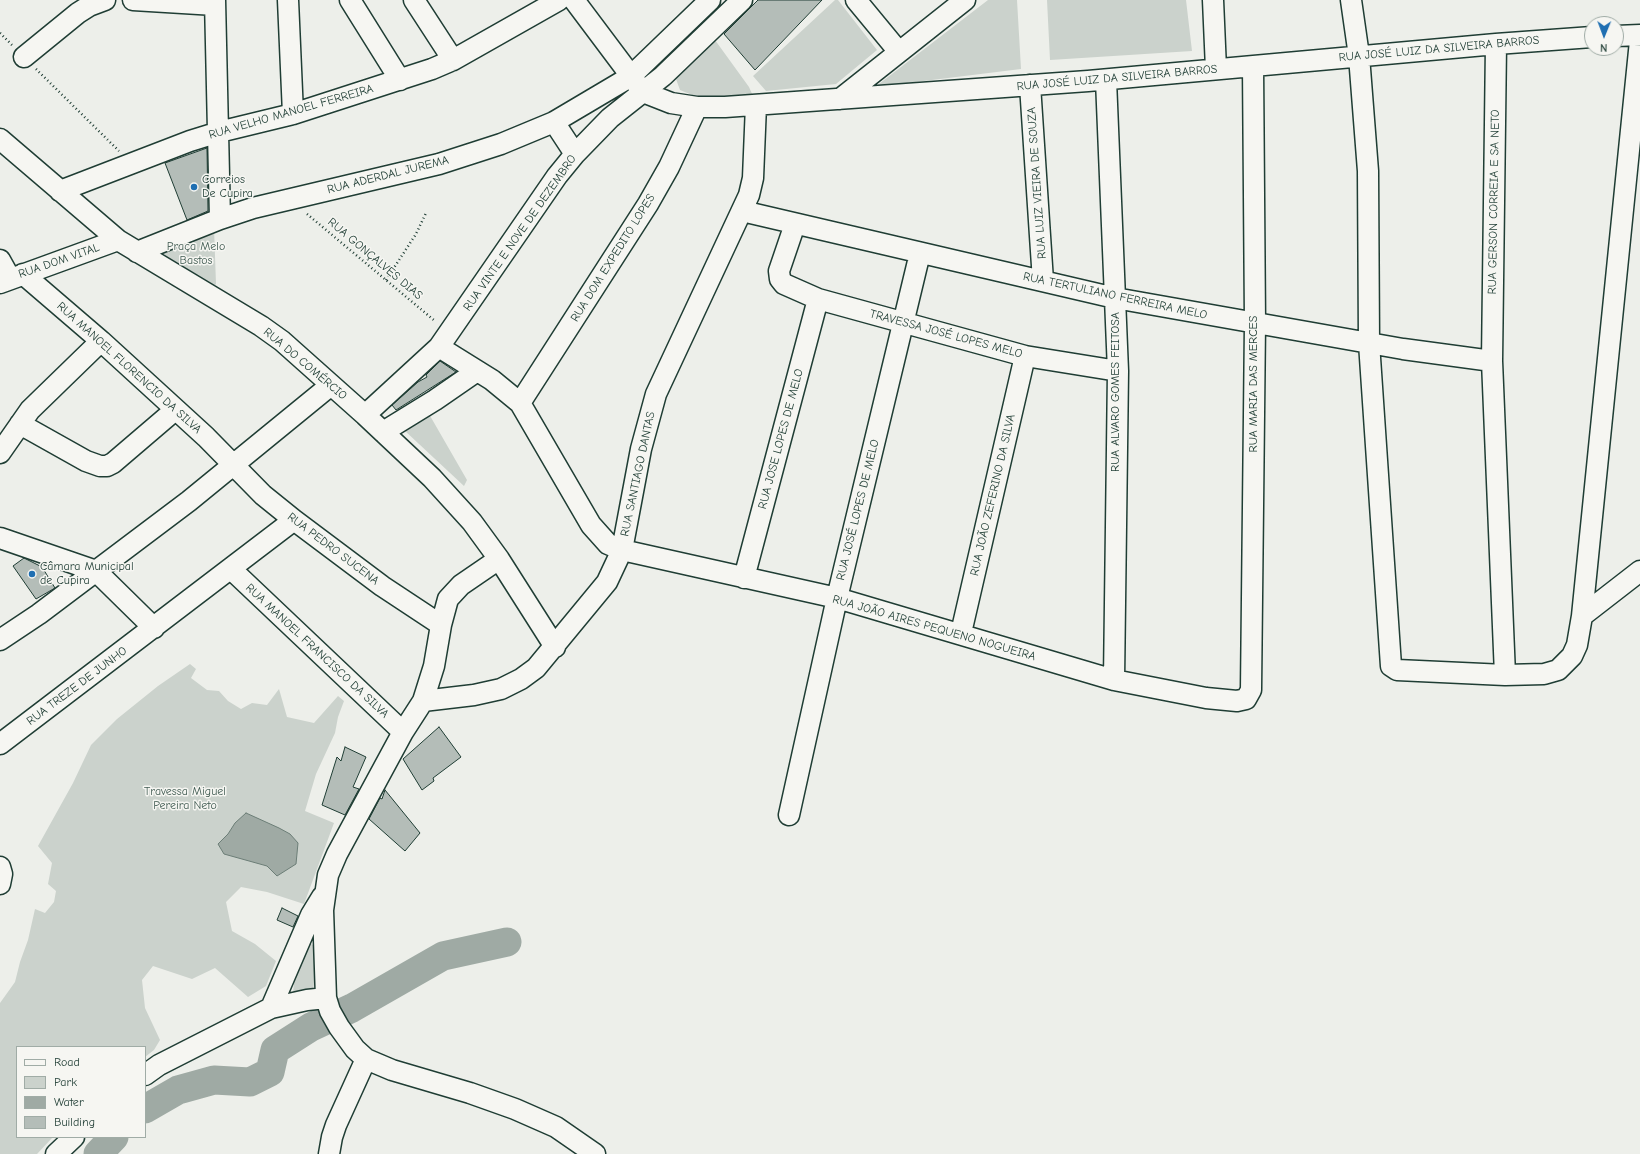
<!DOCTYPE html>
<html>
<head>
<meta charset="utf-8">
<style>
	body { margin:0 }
	#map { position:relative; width:1640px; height:1154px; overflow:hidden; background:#edefea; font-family:"Comic Neue",sans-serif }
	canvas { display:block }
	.legend { position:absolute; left:16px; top:1046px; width:130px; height:92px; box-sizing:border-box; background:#f6f6f2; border:1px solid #a0aca6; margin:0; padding:5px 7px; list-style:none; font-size:12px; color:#1f3d34 }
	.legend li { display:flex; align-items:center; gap:8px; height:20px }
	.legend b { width:20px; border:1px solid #a0aca6 }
	.north { position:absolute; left:1584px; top:16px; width:40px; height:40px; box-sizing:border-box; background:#f6f6f2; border:1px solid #a0aca6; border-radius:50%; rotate:181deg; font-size:11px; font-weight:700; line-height:16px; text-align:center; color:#1f3d34 }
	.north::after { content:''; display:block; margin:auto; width:14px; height:18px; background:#1f6fb2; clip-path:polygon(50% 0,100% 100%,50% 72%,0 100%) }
</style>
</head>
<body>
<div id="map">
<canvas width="1640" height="1154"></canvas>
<ul class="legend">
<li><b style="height:5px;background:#f6f6f2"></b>Road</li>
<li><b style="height:11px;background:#cbd2cc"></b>Park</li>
<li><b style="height:11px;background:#9faaa4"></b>Water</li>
<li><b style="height:11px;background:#b4bdb8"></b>Building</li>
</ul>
<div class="north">N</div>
</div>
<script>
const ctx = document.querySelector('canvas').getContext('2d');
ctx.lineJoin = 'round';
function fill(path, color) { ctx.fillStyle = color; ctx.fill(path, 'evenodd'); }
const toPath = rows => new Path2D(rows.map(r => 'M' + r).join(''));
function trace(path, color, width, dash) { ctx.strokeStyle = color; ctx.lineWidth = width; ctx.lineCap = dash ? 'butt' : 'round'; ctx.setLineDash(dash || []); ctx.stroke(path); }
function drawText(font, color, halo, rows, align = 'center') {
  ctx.font = font + ' "Comic Neue",sans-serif'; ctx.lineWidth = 3; ctx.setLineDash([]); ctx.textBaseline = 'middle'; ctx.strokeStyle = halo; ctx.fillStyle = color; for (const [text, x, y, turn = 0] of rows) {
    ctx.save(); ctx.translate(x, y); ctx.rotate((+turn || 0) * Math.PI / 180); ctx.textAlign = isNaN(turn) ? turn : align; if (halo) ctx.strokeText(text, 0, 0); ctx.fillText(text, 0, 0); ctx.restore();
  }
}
fill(toPath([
	[835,0,838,0,877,50,836,84,766,91,753,76],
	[988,0,1017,0,1021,69,875,87],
	[1047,0,1186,0,1192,51,1050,60],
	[715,40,749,87,753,96,697,97,680,90,676,79,687,62],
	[214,228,216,284,213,287,166,257,163,252],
	[429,414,467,480,464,486,404,430],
	[190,664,196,669,191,678,207,690,219,691,228,701,241,709,252,703,267,705,279,689,287,717,314,723,338,696,344,701,338,717,335,733,316,774,305,811,334,823,304,904,267,892,241,887,226,902,232,931,255,944,276,961,266,986,248,997,215,968,192,979,153,966,142,980,145,1008,160,1040,154,1050,145,1057,145,1047,17,1047,17,1137,53,1137,37,1154,0,1154,0,1003,15,982,20,962,28,940,35,909,45,913,54,902,56,891,48,884,52,863,38,846,73,783,91,745,117,719,158,686],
	[308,942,318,948,314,962,318,973,314,983,313,993,293,994,295,971,301,963,302,950]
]), '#cbd2cc');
const water = toPath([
	[246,813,279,828,290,834,298,843,296,864,277,876,267,866,224,854,218,844,228,834,235,823,246,813]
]);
fill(water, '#9faaa4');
trace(water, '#6c7e77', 1);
trace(toPath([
	[145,1109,178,1090,214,1080,250,1082,270,1072,275,1050,311,1027,352,1008,443,956,507,942],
	[98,1154,114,1137]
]), '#9faaa4', 29);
const building = toPath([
	[758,0,822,0,755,70,724,34,758,0],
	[207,148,208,211,187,220,165,163,207,148],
	[440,361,456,372,396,410,392,405,418,382,427,377,426,375,440,361],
	[24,558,42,567,55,588,36,599,13,566,24,558],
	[439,727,461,757,433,778,434,781,422,790,403,759,439,727],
	[345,747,366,757,353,787,359,789,345,815,322,805,337,757,341,761,345,747],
	[385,790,420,833,405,851,369,819,380,798,382,799,385,790],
	[282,908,298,916,293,927,277,920,282,908]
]);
fill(building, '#b4bdb8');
trace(building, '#1f3d34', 1);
const minor = toPath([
	[133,0,215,5],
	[215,0,220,219],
	[288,0,293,114],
	[350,0,400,80],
	[414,0,453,60],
	[574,0,643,92,671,103,697,107,725,107,1088,81,1496,44,1592,37],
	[856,0,899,52],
	[1213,0,1216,69],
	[1351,0,1359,56,1368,171,1369,343,1391,666,1397,670,1505,675,1544,674,1558,670,1572,656,1577,645,1582,616,1640,41],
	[1616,36,1640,35],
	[1496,44,1492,361,1505,675],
	[24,57,78,13,89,6,105,0],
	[1106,80,1118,371,1114,680],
	[1030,85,1043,281],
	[840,99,965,0],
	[554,122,575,154],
	[0,139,118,240,261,326,282,341,365,415,432,478,472,522,499,559,555,647],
	[60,191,190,141,219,132,293,114,432,69,453,60,559,0],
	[742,211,1115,298,1403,349,1492,361],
	[795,224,779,271,780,279,784,284,818,299,1025,356,1118,371],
	[137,252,220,219,253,208,439,164,501,144,554,122,630,77,710,0],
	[0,260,10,278],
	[23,274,101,341,206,437,263,495,294,520,382,586,441,625],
	[0,283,118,240],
	[439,347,492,380,520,403,591,525,608,544,622,550,837,598,1114,680,1206,698,1237,701,1246,699,1251,690,1255,323,1253,66],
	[520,403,648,204,669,167,697,107],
	[365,415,439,347,557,176,575,154,610,118,663,76,742,0],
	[20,424,86,461,100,466,107,466,113,463,175,410],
	[383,432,435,400,477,371],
	[0,453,30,410,101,341],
	[0,538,96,571,154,628],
	[499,559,461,585,448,599,441,625,434,666,423,701,403,732,337,854,328,875,323,910,326,998,330,1011,339,1027,355,1049,366,1059,392,1070,470,1093,515,1109,556,1127,595,1154],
	[231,569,403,732],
	[744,578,818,299],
	[1582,616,1640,571],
	[961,633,1025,356],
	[0,640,39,614,189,501,331,385],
	[423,701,474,695,501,689,521,679,536,668,607,582,622,550,641,449,656,394,749,195,753,178,756,105],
	[0,744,294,520],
	[789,815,837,598,920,253],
	[0,867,2,874,0,884],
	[271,1008,311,915,322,897],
	[145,1075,159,1065,271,1008,307,1000,326,998],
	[56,1154,74,1137],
	[329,1154,332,1137,336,1125,366,1059]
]);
trace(minor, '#1f3d34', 23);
trace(toPath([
	[0,33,12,45],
	[36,69,119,151],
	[307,214,435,321],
	[386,280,416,234,426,213]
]), '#1f3d34', 2.5, [1, 3]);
trace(minor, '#f6f6f2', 20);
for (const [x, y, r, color] of [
	[194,187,4,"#1f6fb2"],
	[32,574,4,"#1f6fb2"]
]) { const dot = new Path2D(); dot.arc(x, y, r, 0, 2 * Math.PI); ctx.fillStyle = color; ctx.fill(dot); trace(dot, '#f6f6f2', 1.5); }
drawText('12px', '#1f3d34', '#f6f6f2', [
	["RUA JOSÉ LUIZ DA SILVEIRA BARROS",1439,49,-5],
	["RUA JOSÉ LUIZ DA SILVEIRA BARROS",1117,78,-5],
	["RUA VELHO MANOEL FERREIRA",291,112,-16],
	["RUA ADERDAL JUREMA",388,175,-14],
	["RUA LUIZ VIEIRA DE SOUZA",1037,183,-94],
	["RUA GERSON CORREIA E SA NETO",1494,202,-89],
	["RUA VINTE E NOVE DE DEZEMBRO",520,233,-55],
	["RUA DOM EXPEDITO LOPES",613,258,-58],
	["RUA GONÇALVES DIAS",375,259,40],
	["RUA DOM VITAL",59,261,-19],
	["RUA TERTULIANO FERREIRA MELO",1115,296,12],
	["TRAVESSA JOSÉ LOPES MELO",946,334,15],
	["RUA DO COMÉRCIO",305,364,40],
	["RUA MANOEL FLORENCIO DA SILVA",129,368,42],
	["RUA MARIA DAS MERCES",1254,384,-90],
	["RUA ALVARO GOMES FEITOSA",1116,392,-90],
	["RUA JOSE LOPES DE MELO",781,439,-75],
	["RUA SANTIAGO DANTAS",638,474,-78],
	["RUA JOÃO ZEFERINO DA SILVA",993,495,-77],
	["RUA JOSÉ LOPES DE MELO",858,510,-76],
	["RUA PEDRO SUCENA",333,549,37],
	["RUA JOÃO AIRES PEQUENO NOGUEIRA",934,628,16],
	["RUA MANOEL FRANCISCO DA SILVA",317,651,43],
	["RUA TREZE DE JUNHO",77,686,-37]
]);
drawText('12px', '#1f3d34', '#f6f6f2', [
	["Correios",202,180],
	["De Cupira",202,194],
	["Câmara Municipal",40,567],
	["de Cupira",40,581]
], 'left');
drawText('12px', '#415b52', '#f6f6f2', [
	["Praça Melo",196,247],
	["Bastos",196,261],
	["Travessa Miguel",185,792],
	["Pereira Neto",185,806]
]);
</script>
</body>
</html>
